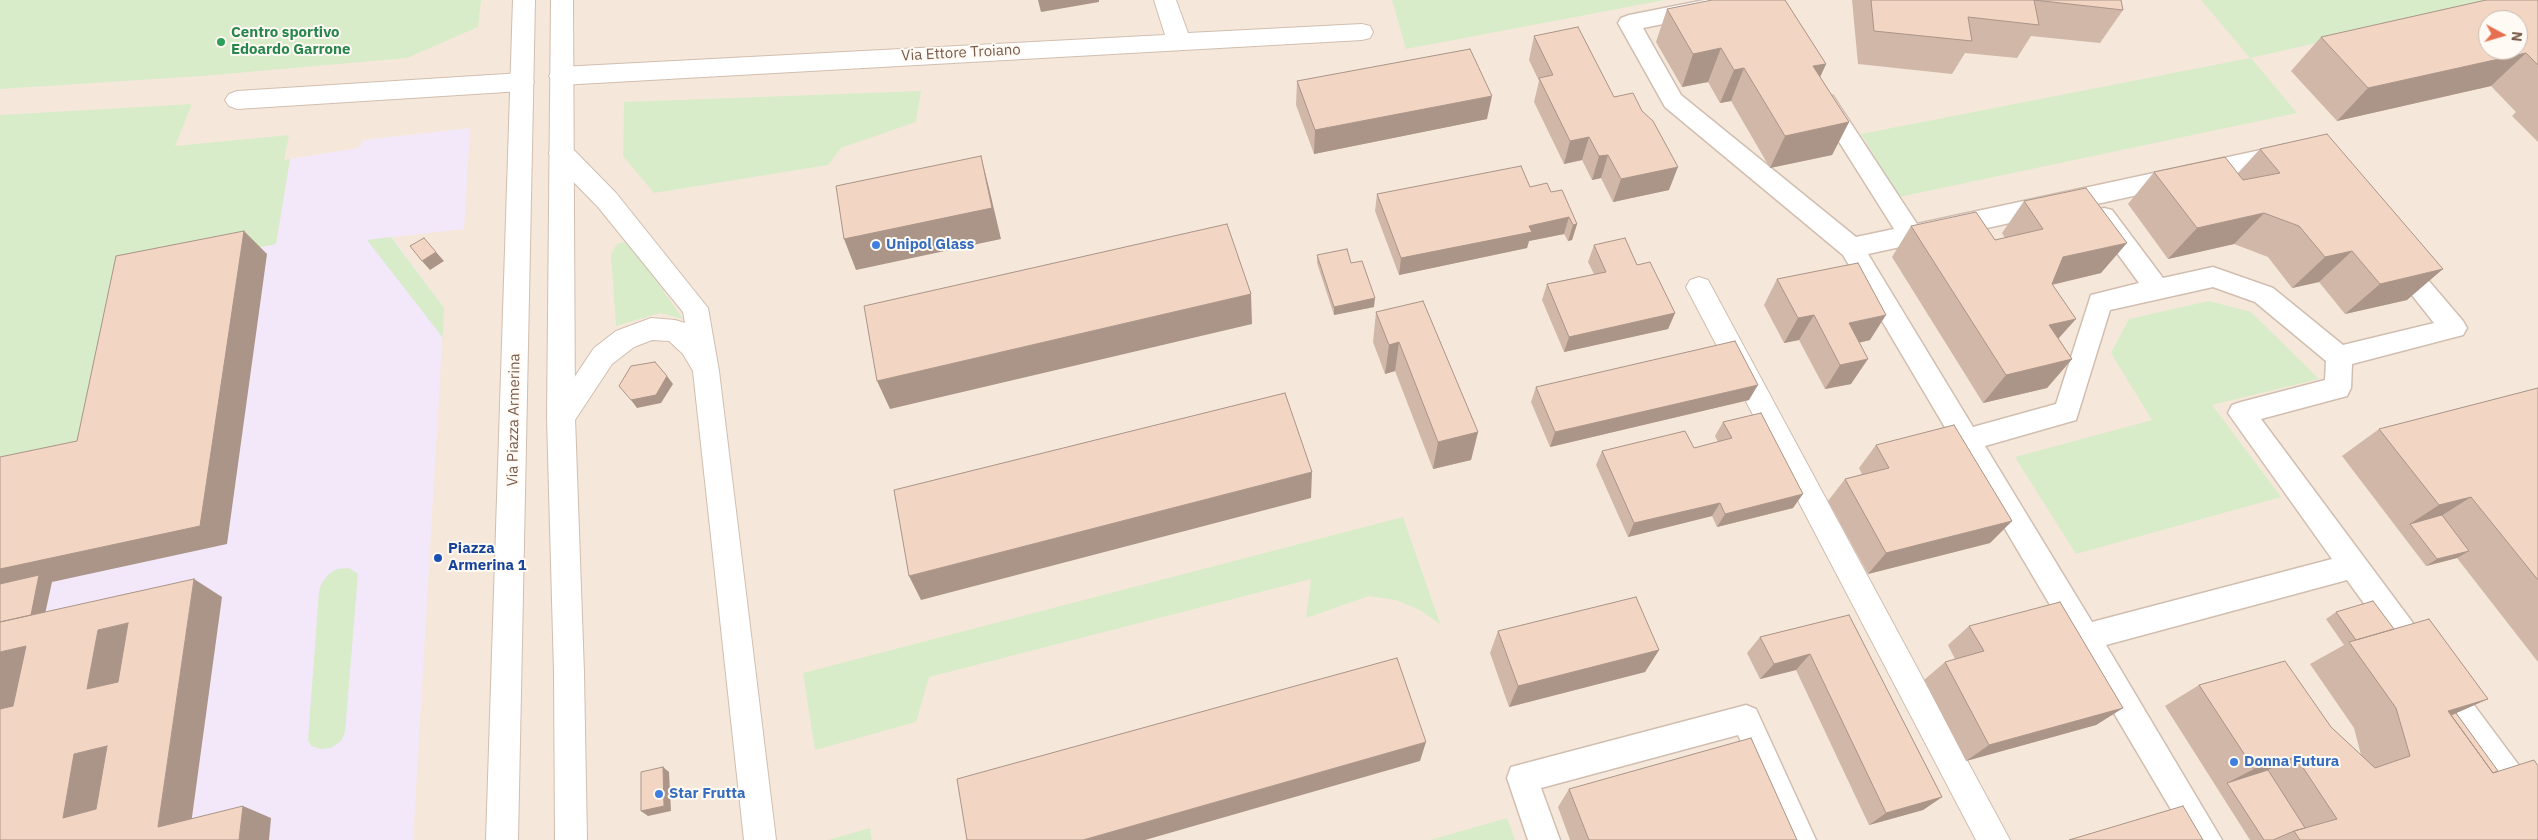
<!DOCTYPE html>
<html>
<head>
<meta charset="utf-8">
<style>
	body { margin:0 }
	#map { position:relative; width:2538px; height:840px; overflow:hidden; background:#fdf6ec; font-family:"IBM Plex Sans",sans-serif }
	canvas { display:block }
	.north { position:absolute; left:2478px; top:10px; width:50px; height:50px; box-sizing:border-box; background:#fffaf3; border:1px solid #cabbb1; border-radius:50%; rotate:96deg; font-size:14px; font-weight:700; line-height:20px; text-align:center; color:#7a5c4d }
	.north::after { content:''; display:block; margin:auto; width:18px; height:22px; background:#e76f51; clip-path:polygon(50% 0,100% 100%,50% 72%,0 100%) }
</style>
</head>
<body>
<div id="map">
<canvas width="2538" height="840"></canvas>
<div class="north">N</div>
</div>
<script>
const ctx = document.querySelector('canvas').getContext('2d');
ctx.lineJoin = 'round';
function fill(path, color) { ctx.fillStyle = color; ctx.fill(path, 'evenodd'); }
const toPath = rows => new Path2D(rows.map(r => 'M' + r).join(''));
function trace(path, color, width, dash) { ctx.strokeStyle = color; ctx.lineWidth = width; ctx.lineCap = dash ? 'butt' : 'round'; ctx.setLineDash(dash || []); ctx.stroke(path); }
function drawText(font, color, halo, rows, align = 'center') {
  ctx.font = font + ' "IBM Plex Sans",sans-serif'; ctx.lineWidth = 4; ctx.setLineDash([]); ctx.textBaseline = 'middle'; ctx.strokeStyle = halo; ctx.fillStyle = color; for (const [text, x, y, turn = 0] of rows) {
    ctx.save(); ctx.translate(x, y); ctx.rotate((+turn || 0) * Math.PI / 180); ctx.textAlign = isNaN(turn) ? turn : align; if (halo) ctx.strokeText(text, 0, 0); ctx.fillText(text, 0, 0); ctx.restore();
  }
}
fill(toPath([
	[0,0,2538,0,2538,840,0,840],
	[2488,20,2518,20,2518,50,2488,50]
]), '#f5e8da');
fill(toPath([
	[470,128,464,229,392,237,444,308,413,840,0,840,0,458,131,273,276,244,290,159,358,148,364,140]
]), '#f3e8fa');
fill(toPath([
	[0,0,481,0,478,27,407,58,202,76,0,89],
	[1392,0,1665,0,1406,49],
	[2201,0,2504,0,2251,58,2297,113,1899,197,1861,134,2250,58],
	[921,91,916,122,841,148,828,165,654,193,623,156,624,102],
	[192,104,175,146,289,135,284,160,290,159,276,244,131,273,97,438,0,458,0,115],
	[391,237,444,308,443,338,367,240],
	[623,242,633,247,683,319,660,313,616,326,611,254,617,244],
	[2209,301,2251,312,2319,379,2212,405,2281,497,2076,554,2015,457,2152,420,2111,353,2129,319],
	[1403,517,1440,624,1420,610,1396,600,1369,596,1306,618,1311,579,929,677,916,722,815,750,803,673],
	[349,568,358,574,345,732,341,741,331,748,321,749,311,746,308,740,319,591,322,582,329,574,337,569],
	[1507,818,1515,840,1430,840],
	[870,828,872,840,828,840]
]), '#d8ecc9');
const service = toPath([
	[1705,0,1754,0,1751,5,1743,8,1643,28,1681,95,1856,237,1894,229,1814,102,1817,96,1825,94,1833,96,1917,224,2284,145,2292,148,2296,154,2292,160,2284,163,1868,254,1973,427,2056,404,2091,295,2139,283,2096,224,2092,217,2096,210,2104,208,2112,210,2163,278,2213,267,2273,288,2343,345,2434,323,2385,261,2388,254,2397,251,2406,254,2463,321,2467,328,2463,335,2352,364,2351,388,2347,396,2261,419,2538,791,2538,832,2527,828,2347,580,2106,645,2222,840,2189,840,1843,255,1665,107,1618,23,1621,18,1629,15,1705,0],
	[2213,287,2255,302,2326,361,2325,380,2241,402,2232,405,2228,413,2332,559,2092,622,1985,446,2076,420,2110,310,2213,287],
	[1746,705,1756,709,1816,840,1784,840,1738,735,1541,788,1560,840,1528,840,1507,778,1511,767,1746,705]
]);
const minor = toPath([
	[1154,0,1176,0,1188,33,1362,24,1370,26,1373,32,1370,38,1362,40,561,85,553,82,549,76,553,70,561,67,1165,35,1154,0],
	[522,73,530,76,534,82,530,88,522,91,237,109,229,106,225,100,229,94,237,91,522,73],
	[561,144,570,146,616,193,708,308,719,371,776,840,744,840,693,371,683,354,669,341,652,340,634,347,612,364,571,426,561,430,551,426,547,418,594,348,616,331,651,318,675,320,685,323,683,312,598,207,552,160,549,153,552,146,561,144],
	[1699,277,1708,280,2010,840,1976,840,1686,287,1690,280,1699,277]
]);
const tertiary = toPath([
	[513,0,535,0,518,840,486,840,513,0],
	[551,0,573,0,575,418,584,673,587,840,555,840,554,673,547,418,551,0]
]);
trace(service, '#d1beb0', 3);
trace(minor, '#d1beb0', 2);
trace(tertiary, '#d1beb0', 2);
fill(service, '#fff');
fill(minor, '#fff');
fill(tertiary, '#fff');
fill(toPath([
	[1852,0,2121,0,2123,10,2100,43,2031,36,2017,58,1965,53,1952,74,1858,64],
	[2538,0,2538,142,2512,116,2516,112,2491,86,2337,121,2291,71,2321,37],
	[1667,9,1826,64,1820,77,1849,122,1832,155,1770,168,1731,101,1720,103,1708,82,1682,87,1656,42],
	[1534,36,1614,97,1669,190,1613,202,1601,178,1592,180,1582,160,1564,164,1534,102,1539,81,1529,60],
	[1297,81,1487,119,1314,154,1296,105],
	[2260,149,2407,300,2345,314,2319,282,2292,288,2268,257,2234,244,2168,259,2128,204,2154,172,2238,173],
	[1530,187,1551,192,1577,224,1572,240,1568,241,1564,234,1529,241,1527,248,1399,275,1375,211,1377,194],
	[2024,201,2101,273,2052,285,2059,339,2072,359,2047,388,1983,403,1892,257,1911,226,1995,240,2005,238,2002,233],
	[1594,245,1637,265,1675,313,1668,329,1564,352,1542,300,1547,284,1594,274,1588,262],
	[1317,255,1351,263,1374,307,1334,315,1317,263],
	[1777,279,1870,340,1859,343,1851,384,1825,389,1799,340,1784,343,1764,305],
	[1376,312,1478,432,1471,460,1433,469,1395,371,1385,374,1373,342],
	[1536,387,1749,400,1550,447,1531,402],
	[2538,388,2538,662,2457,558,2426,566,2342,456,2379,429],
	[1723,422,1793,508,1717,527,1712,516,1628,537,1596,465,1602,451,1694,448,1718,442,1715,436],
	[1876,445,2012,521,1990,543,1868,574,1828,501,1845,479,1862,474,1859,468],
	[2336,612,2394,629,2488,699,2456,713,2538,840,2250,840,2165,706,2199,685,2331,727,2361,755,2354,728,2310,664,2344,645,2326,619],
	[1849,615,1942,797,1923,810,1869,825,1796,670,1760,679,1747,653,1760,637],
	[1969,626,2123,708,2096,725,1966,761,1924,680,1945,662,1955,659,1948,645],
	[1498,631,1659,650,1645,672,1509,707,1490,653],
	[1569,789,1797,840,1570,840,1558,807]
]), '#d1b7a8');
fill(toPath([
	[1038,0,1099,0,1099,2,1041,12],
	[1721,48,1708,82,1682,87,1693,54],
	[2526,53,2491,86,2337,121,2368,88],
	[1826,64,1811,97,1813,66],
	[1744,68,1731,101,1720,103,1734,70],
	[1492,96,1487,119,1314,154,1315,130],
	[1849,122,1832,155,1770,168,1785,136],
	[1589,137,1582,160,1564,164,1570,141],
	[1608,155,1601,178,1592,180,1599,156],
	[981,156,989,188,1001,239,856,270,844,239],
	[1678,167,1669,190,1613,202,1621,179],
	[2264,213,2234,244,2168,259,2197,228],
	[1569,217,1564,234,1529,241,1527,248,1399,275,1401,258,1529,226],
	[1577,224,1572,240,1568,241,1573,225],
	[244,231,267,254,227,544,52,582,40,637,0,593,0,569],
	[2127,243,2101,273,2038,288,2063,257],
	[2352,251,2319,282,2292,288,2325,257],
	[436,252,444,261,430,270,422,261],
	[2443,269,2407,300,2345,314,2380,284],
	[1251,294,1252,324,890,409,877,381],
	[1375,298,1374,307,1334,315,1334,307],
	[1675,313,1668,329,1564,352,1569,337],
	[1814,315,1799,340,1784,343,1798,318],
	[1886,315,1870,340,1833,348,1849,323],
	[2076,319,2050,348,2049,325],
	[1399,342,1395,371,1385,374,1389,345],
	[1868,359,1851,384,1825,389,1840,365],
	[2072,359,2047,388,1983,403,2006,375],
	[667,376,673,384,661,403,637,408,631,400],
	[1758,385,1749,400,1550,447,1555,432],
	[1478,432,1471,460,1433,469,1438,442],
	[1312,472,1311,498,921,600,909,576],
	[1803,494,1793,508,1717,527,1725,514],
	[2471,497,2430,523,2410,524,2399,531,2439,505],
	[1720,503,1712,516,1628,537,1634,523],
	[2012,521,1990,543,1868,574,1886,553],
	[2469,551,2457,558,2426,566,2437,559],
	[194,579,222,597,189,839,158,827],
	[128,623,118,704,87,689,98,630],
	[26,646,15,728,0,722,0,652],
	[1659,650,1645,672,1509,707,1518,686],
	[1810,654,1796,670,1760,679,1774,664],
	[2488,699,2443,719,2448,711],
	[2123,708,2096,725,1966,761,1989,745],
	[1426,742,1420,761,1145,840,1083,840],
	[107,746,96,830,63,818,74,754],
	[2296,757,2257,775,2227,783,2254,769],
	[663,767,669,772,671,811,648,816,641,811],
	[1942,797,1923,810,1869,825,1886,813],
	[243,806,271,818,269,840,239,840]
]), '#aa9588');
const building = toPath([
	[1712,0,1785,0,1826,64,1813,66,1849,122,1785,136,1744,68,1734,70,1721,48,1693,54,1667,9,1712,0],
	[1871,0,2121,0,2123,10,2034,0,2039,25,1968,17,1972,41,1874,31,1871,0],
	[2486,0,2538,0,2538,65,2526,53,2368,88,2321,37,2486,0],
	[2488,20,2518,20,2518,50,2488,50,2488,20],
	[1578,27,1614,97,1633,93,1642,111,1653,121,1678,167,1621,179,1608,155,1599,156,1589,137,1570,141,1539,78,1553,75,1534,36,1578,27],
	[1470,49,1492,96,1315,130,1297,81,1470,49],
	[2327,134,2443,269,2380,284,2352,251,2325,257,2299,226,2264,213,2197,228,2154,172,2225,157,2243,180,2280,173,2260,149,2327,134],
	[981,156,992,208,844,239,836,186,981,156],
	[1521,166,1530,187,1547,183,1551,192,1562,190,1577,224,1573,225,1569,217,1529,226,1532,232,1401,258,1377,194,1521,166],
	[2086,188,2127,243,2063,257,2052,284,2076,319,2049,325,2072,359,2006,375,1911,226,1976,212,1995,240,2043,229,2024,201,2086,188],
	[1227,224,1251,294,877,381,864,306,1227,224],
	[244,231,200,526,0,569,0,457,77,441,116,256,244,231],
	[424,238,436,252,422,261,410,246,424,238],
	[1625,238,1637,265,1650,262,1675,313,1569,337,1547,284,1606,272,1594,245,1625,238],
	[1347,249,1351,263,1362,261,1375,298,1334,307,1317,255,1347,249],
	[1858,263,1886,315,1849,323,1868,359,1840,365,1814,315,1798,318,1777,279,1858,263],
	[1423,301,1478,432,1438,442,1399,342,1389,345,1376,312,1423,301],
	[1735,341,1758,385,1555,432,1536,387,1735,341],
	[655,362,667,376,656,395,631,400,619,386,631,366,655,362],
	[2538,388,2538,580,2471,497,2439,505,2379,429,2538,388],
	[1285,393,1312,472,909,576,894,490,1285,393],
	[1761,413,1803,494,1725,514,1720,503,1634,523,1602,451,1685,431,1694,448,1732,438,1723,422,1761,413],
	[1954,425,2012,521,1886,553,1845,479,1889,468,1876,445,1954,425],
	[2442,515,2469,551,2437,559,2410,524,2442,515],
	[39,575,31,615,0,622,0,584,39,575],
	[194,579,158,827,243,806,239,840,0,840,0,709,13,706,26,646,0,652,0,622,194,579],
	[128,623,118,682,87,689,98,630,128,623],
	[107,746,96,809,63,818,74,754,107,746],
	[1636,597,1659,650,1518,686,1498,631,1636,597],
	[2373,601,2394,629,2356,640,2336,612,2373,601],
	[2060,602,2123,708,1989,745,1945,662,1984,651,1969,626,2060,602],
	[1849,615,1942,797,1886,813,1810,654,1774,664,1760,637,1849,615],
	[2429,619,2488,699,2448,711,2493,773,2534,760,2538,766,2538,840,2300,840,2294,831,2337,819,2296,757,2254,769,2199,685,2285,661,2331,727,2375,768,2410,756,2396,708,2349,642,2429,619],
	[1397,658,1426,742,1083,840,967,840,957,779,1397,658],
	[2456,713,2498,771,2493,773,2451,715,2456,713],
	[1751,738,1797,840,1589,840,1569,789,1751,738],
	[663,767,664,806,641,811,641,772,663,767],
	[2268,770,2305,828,2294,831,2273,840,2264,840,2227,783,2268,770],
	[2183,806,2203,840,2069,840,2183,806]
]);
fill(building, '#f3d5c3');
trace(building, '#aa9588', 1);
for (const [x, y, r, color] of [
	[221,42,5,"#2e9e5b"],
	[876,245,5,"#3f7fe0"],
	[438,558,5,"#1a4fb4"],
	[2234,762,5,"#3f7fe0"],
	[659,794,5,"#3f7fe0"]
]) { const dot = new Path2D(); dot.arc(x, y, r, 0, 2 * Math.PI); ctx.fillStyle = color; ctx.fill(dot); trace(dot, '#fffaf3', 2); }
drawText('bold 15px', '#27864d', '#fffaf3', [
	["Centro sportivo",231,33],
	["Edoardo Garrone",231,50]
], 'left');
drawText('15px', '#7a5c4d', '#fffaf3', [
	["Via Ettore Troiano",961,53,-3],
	["Via Piazza Armerina",514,420,-89]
]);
drawText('bold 15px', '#366cbe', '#fffaf3', [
	["Unipol Glass",886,245],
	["Donna Futura",2244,762],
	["Star Frutta",669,794]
], 'left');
drawText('bold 15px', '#164399', '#fffaf3', [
	["Piazza",448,549],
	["Armerina 1",448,566]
], 'left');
</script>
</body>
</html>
